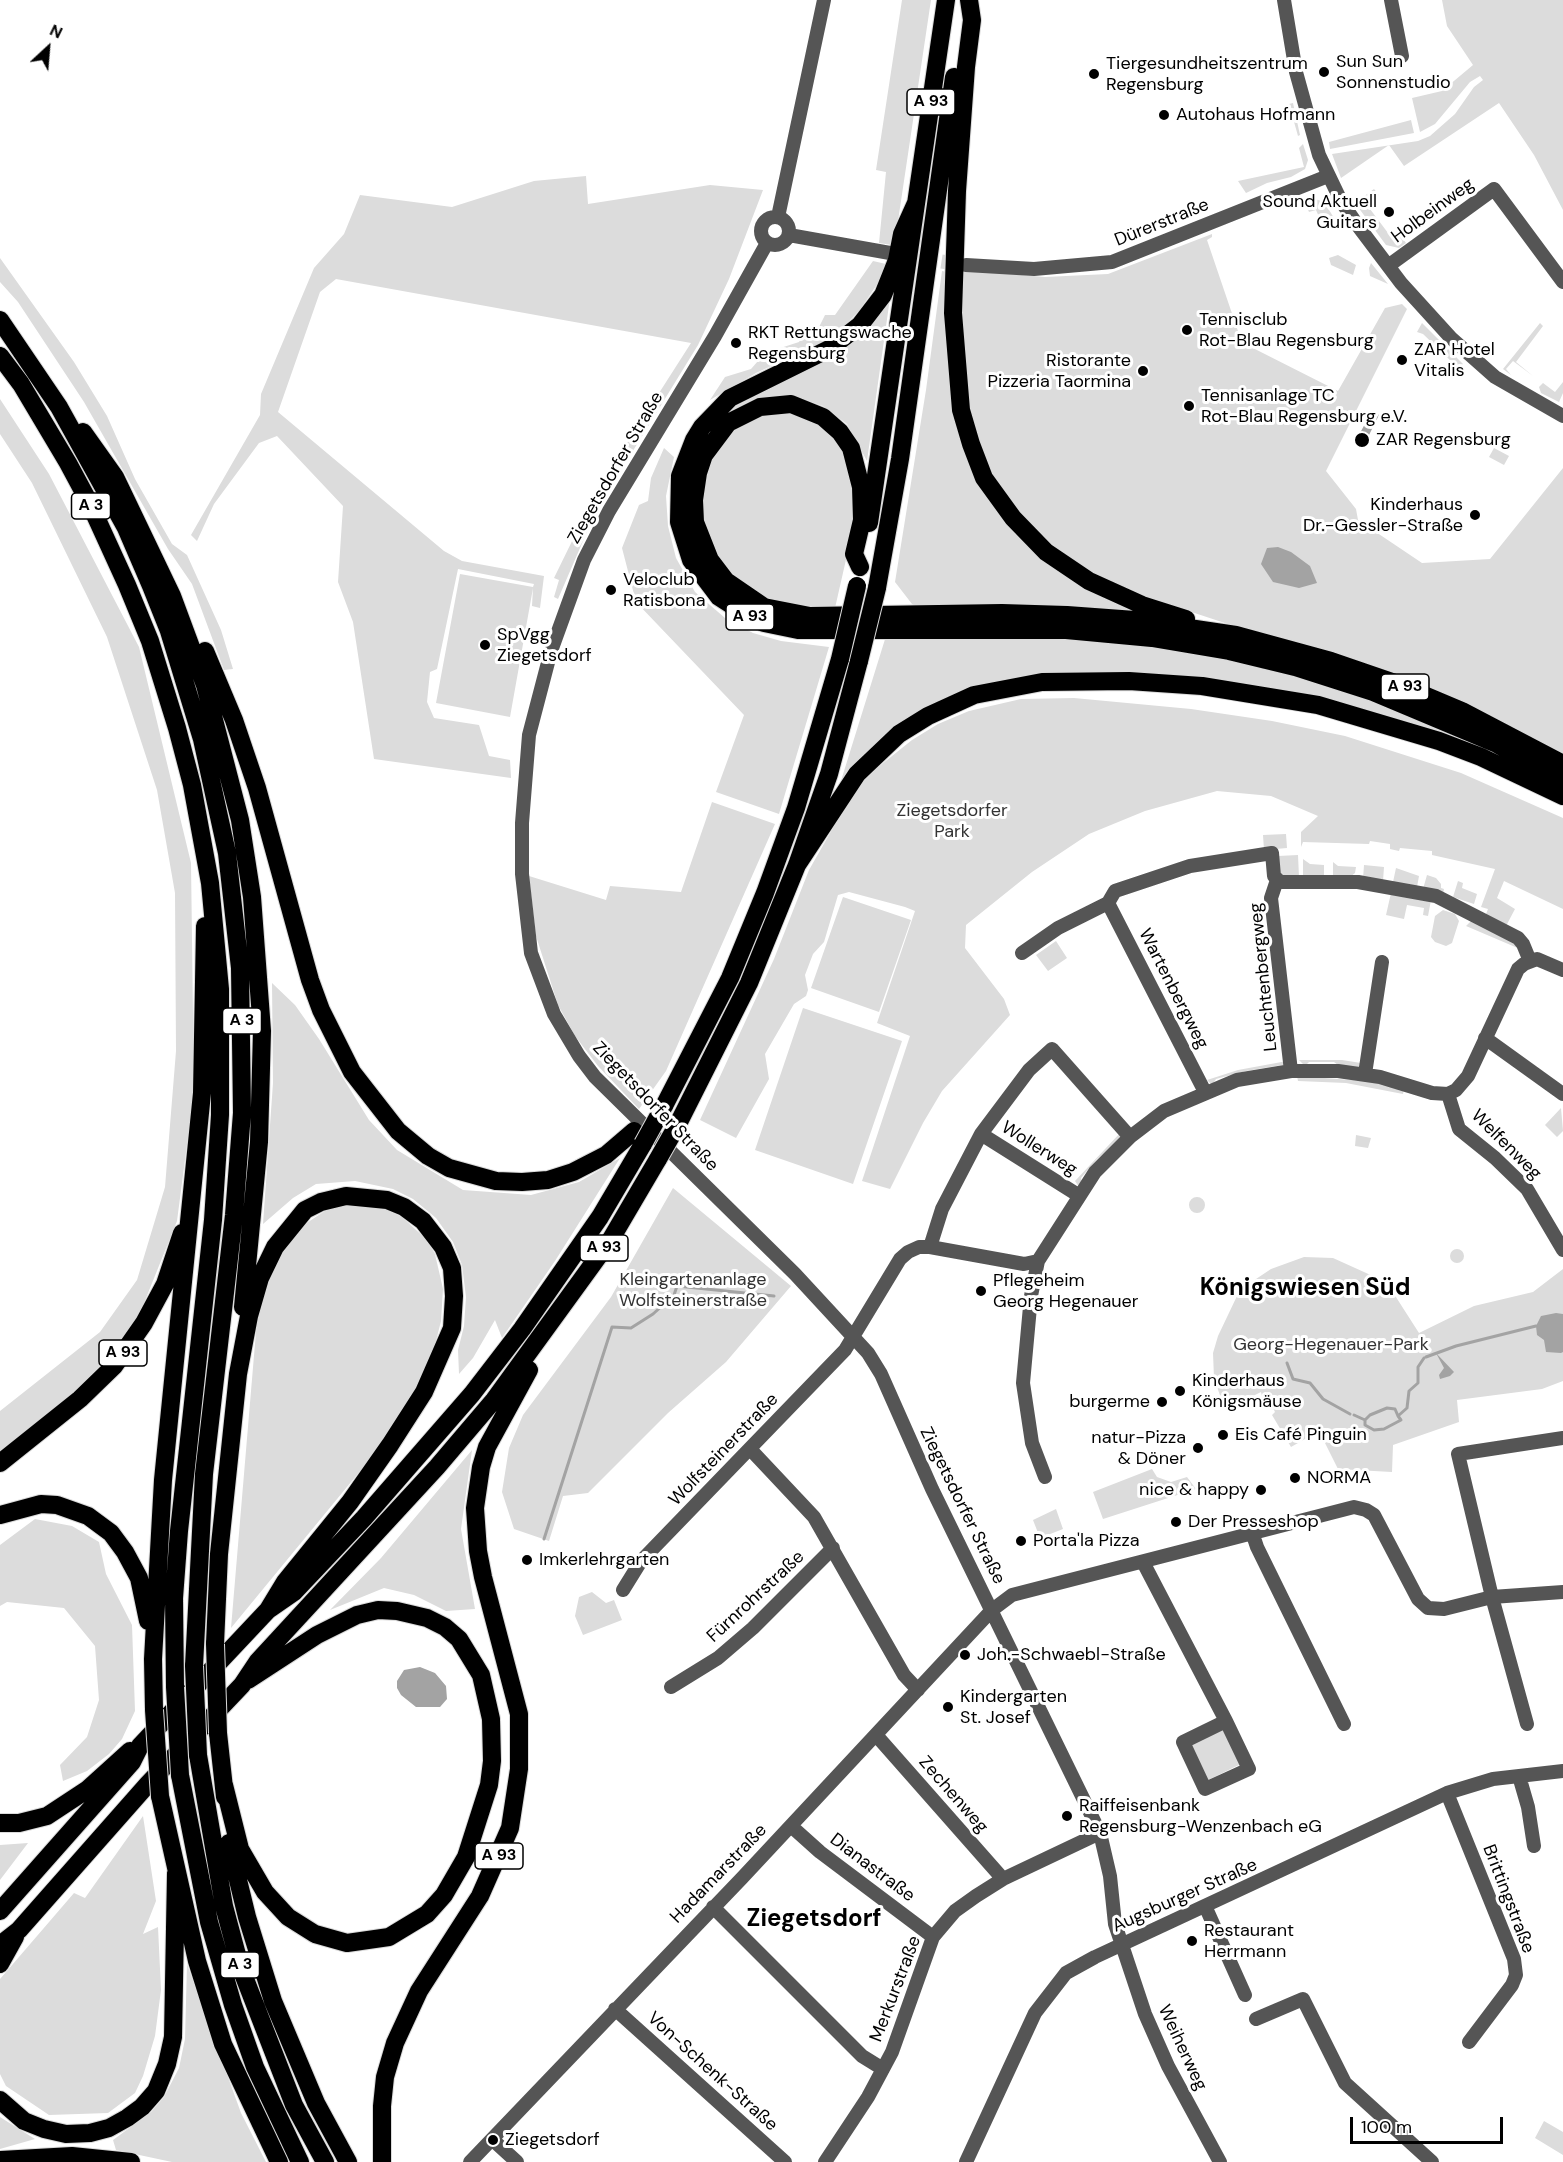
<!DOCTYPE html>
<html>
<head>
<meta charset="utf-8">
<style>
	body { margin:0 }
	#map { position:relative; width:1563px; height:2162px; overflow:hidden; background:#fff; font-family:"DM Sans",sans-serif }
	canvas { display:block }
	.north { position:absolute; left:18px; top:18px; width:60px; height:60px; -webkit-text-stroke:4px #fff; paint-order:stroke; rotate:26deg; font-size:16px; font-weight:700; line-height:24px; text-align:center; color:#000 }
	.north::after { content:''; display:block; margin:auto; width:21px; height:27px; background:#000; clip-path:polygon(50% 0,100% 100%,50% 72%,0 100%) }
	.scale { position:absolute; left:1350px; top:2117px; width:153px; height:27px; box-sizing:border-box; border:3px solid #000; border-top:0; padding-left:8px; font-size:18px; line-height:21px; white-space:nowrap; color:#000; -webkit-text-stroke:4px #fff; paint-order:stroke }
</style>
</head>
<body>
<div id="map">
<canvas width="1563" height="2162"></canvas>
<div class="north">N</div>
<div class="scale">100 m</div>
</div>
<script>
const ctx = document.querySelector('canvas').getContext('2d');
ctx.lineJoin = 'round';
function fill(path, color) { ctx.fillStyle = color; ctx.fill(path, 'evenodd'); }
const toPath = rows => new Path2D(rows.map(r => 'M' + r).join(''));
function trace(path, color, width, dash) { ctx.strokeStyle = color; ctx.lineWidth = width; ctx.lineCap = dash ? 'butt' : 'round'; ctx.setLineDash(dash || []); ctx.stroke(path); }
function drawText(font, color, halo, rows, align = 'center') {
  ctx.font = font + ' "DM Sans",sans-serif'; ctx.lineWidth = 6; ctx.setLineDash([]); ctx.textBaseline = 'middle'; ctx.strokeStyle = halo; ctx.fillStyle = color; for (const [text, x, y, turn = 0] of rows) {
    ctx.save(); ctx.translate(x, y); ctx.rotate((+turn || 0) * Math.PI / 180); ctx.textAlign = isNaN(turn) ? turn : align; if (halo) ctx.strokeText(text, 0, 0); ctx.fillText(text, 0, 0); ctx.restore();
  }
}
fill(toPath([
	[902,0,931,0,898,221,892,245,879,243,886,172,876,170],
	[1442,0,1563,0,1563,210,1534,155,1499,103,1404,166,1389,145,1341,178,1332,154,1418,141,1430,136,1455,114,1474,87,1483,80,1480,76,1470,82,1435,124,1420,132,1412,98,1442,91,1473,65,1447,26],
	[1293,103,1300,135,1298,136,1289,104],
	[1411,120,1414,133,1330,149,1329,142],
	[1303,144,1308,160,1305,169,1291,177,1267,183,1246,193,1238,181,1304,167,1299,148],
	[586,176,588,204,710,185,763,190,729,279,698,345,596,511,558,599,554,597,559,580,554,578,597,490,691,343,336,279,320,292,278,412,444,551,462,561,544,576,540,608,532,606,533,588,510,717,436,703,460,574,533,587,534,584,458,569,437,669,430,672,427,702,434,718,479,725,489,756,510,760,511,778,374,759,353,622,338,582,343,506,277,436,259,443,214,504,197,541,191,535,260,415,261,394,314,268,344,234,360,195,452,207,534,181],
	[1374,189,1379,195,1367,205,1394,241,1401,236,1406,243,1399,248,1386,245,1355,203],
	[1312,198,1324,202,1341,229,1323,226,1316,210,1309,212,1304,200],
	[1212,234,1212,237,1207,240,1241,340,1245,344,1338,391,1385,308,1402,304,1407,309,1326,471,1356,509,1358,520,1422,563,1490,559,1563,468,1563,756,1252,632,1128,591,1071,562,1027,526,991,475,976,437,964,377,962,314,964,270,1045,277,1108,274],
	[1338,255,1356,265,1353,275,1331,265,1329,258],
	[0,258,74,362,107,416,135,479,172,544,187,555,221,630,233,669,224,670,192,584,168,549,84,402,18,302,0,282],
	[873,261,886,264,880,280,859,311,844,326,817,345,756,373,710,400,725,377,751,369,765,353,799,342,808,327,819,327,825,315,835,315],
	[1371,263,1388,284,1370,276,1369,268],
	[942,271,947,272,978,484,1013,532,1040,558,1139,611,919,608,912,604,895,582,926,390],
	[890,298,867,461,847,424,823,406,797,397,774,396,748,402,724,416,720,414,845,348,868,328],
	[1422,323,1463,364,1459,370,1454,370,1454,364,1423,334,1417,332],
	[1540,323,1543,326,1516,362,1533,376,1513,361,1506,369,1511,375,1503,369],
	[1563,382,1563,393,1559,402,1541,393,1539,387,1543,383,1555,392],
	[0,399,49,474,139,647,191,863,194,1091,177,1221,138,1318,109,1360,77,1392,0,1454,0,1411,100,1332,137,1280,165,1187,176,1051,175,893,157,790,107,637,32,483,0,434],
	[776,409,819,421,839,439,851,461,855,520,835,608,805,608,773,602,750,592,732,577,720,561,704,527,700,502,708,464,736,425],
	[664,448,674,457,666,496,668,526,676,558,695,592,725,618,753,633,781,641,829,647,779,814,716,792,744,715,636,602,622,548,639,505,648,501,651,478],
	[1494,448,1509,456,1504,465,1489,457],
	[1029,635,1147,643,1297,674,1449,729,1504,758,1477,746,1371,712,1042,676,978,686,840,784,886,636],
	[1074,698,1191,709,1272,721,1345,736,1461,773,1563,818,1563,909,1504,881,1497,898,1515,909,1505,928,1484,919,1488,909,1481,907,1495,869,1432,855,1432,851,1400,848,1399,851,1390,849,1390,844,1370,841,1369,844,1303,842,1301,847,1301,832,1318,816,1271,796,1217,791,1145,811,1089,834,1032,872,966,925,965,948,1004,999,1010,1015,942,1091,923,1123,890,1189,862,1181,910,1036,877,1023,915,911,905,907,849,892,838,895,824,942,813,954,805,975,808,990,806,996,794,1004,765,1054,769,1079,736,1138,700,1120,774,959,809,870,850,798,867,776,912,740,938,724,969,711,1021,699],
	[712,802,775,824,666,1071,639,1109,598,1066,575,1036,558,1005,536,936,529,876,606,900,610,886,681,892],
	[1286,834,1287,848,1264,850,1263,835],
	[1298,855,1299,877,1285,878,1280,873,1278,856],
	[1303,859,1310,864,1324,865,1324,876,1303,877],
	[1333,862,1338,866,1356,867,1355,873,1350,877,1333,877],
	[1364,865,1384,867,1383,881,1363,879],
	[1396,868,1419,876,1417,887,1393,882],
	[1427,875,1436,878,1441,884,1441,888,1444,889,1443,894,1423,889],
	[1458,881,1463,883,1462,888,1477,894,1474,904,1453,897],
	[1391,893,1431,900,1428,916,1423,915,1424,908,1407,905,1404,919,1386,915],
	[843,897,911,920,879,1012,811,988],
	[1443,910,1455,914,1459,921,1452,943,1446,946,1435,942,1431,937,1435,916],
	[1471,921,1512,941,1520,949,1466,926],
	[1056,941,1067,958,1048,971,1036,955],
	[272,983,295,1005,319,1039,369,1120,397,1150,463,1190,531,1195,579,1182,620,1158,555,1261,502,1338,495,1320,473,1358,459,1374,458,1350,464,1326,466,1297,462,1265,453,1242,436,1218,413,1199,393,1189,355,1181,316,1184,293,1198,263,1224,273,1083],
	[803,1008,902,1041,853,1184,755,1150],
	[1299,1060,1342,1060,1361,1063,1362,1068,1338,1065,1334,1062,1309,1062,1305,1066],
	[1287,1061,1287,1067,1282,1065,1246,1071,1216,1079,1212,1085,1207,1080,1238,1070],
	[1297,1076,1379,1082,1404,1089,1403,1094,1346,1083,1298,1081],
	[1561,1108,1563,1131,1557,1137,1545,1125],
	[1121,1132,1123,1138,1097,1159,1081,1178,1082,1183,1079,1187,1075,1181],
	[1356,1135,1371,1138,1368,1148,1355,1146],
	[673,1188,791,1286,726,1362,668,1413,588,1493,563,1496,549,1541,514,1529,502,1492,509,1448,523,1415,611,1297],
	'1189 1205a8 8 0 1 1 16 0a8 8 0 1 1-16 0Z',
	[347,1204,385,1209,402,1217,427,1240,435,1254,443,1289,441,1321,435,1345,426,1373,379,1448,231,1628,257,1320,272,1266,299,1228,331,1207],
	'1450 1256a7 7 0 1 1 14 0a7 7 0 1 1-14 0Z',
	[1304,1257,1333,1258,1375,1277,1394,1294,1419,1333,1474,1306,1533,1292,1563,1269,1563,1381,1542,1389,1457,1400,1459,1422,1393,1445,1392,1472,1338,1469,1319,1431,1291,1447,1272,1415,1275,1412,1266,1394,1262,1396,1261,1392,1225,1410,1214,1378,1213,1353,1218,1336,1237,1296,1247,1285,1271,1269],
	[472,1450,461,1529,475,1609,446,1611,414,1595,384,1588,330,1610,381,1558],
	[1152,1469,1157,1477,1171,1482,1187,1477,1196,1489,1103,1519,1093,1492],
	[1056,1509,1063,1529,1040,1538,1033,1520],
	[35,1519,72,1526,99,1542,106,1574,132,1625,135,1711,122,1739,109,1754,87,1771,63,1781,60,1765,87,1737,99,1700,95,1646,64,1608,7,1602,0,1606,0,1545],
	[592,1592,606,1603,614,1600,622,1620,583,1635,575,1616,579,1597],
	[1223,1728,1241,1764,1208,1780,1190,1744],
	[143,1816,156,1901,143,1934,158,1927,161,1990,155,2036,143,2076,135,2093,108,2113,49,2115,6,2086,0,2074,0,1979,74,1893,85,1898],
	[28,1843,0,1880,0,1845],
	[187,1964,241,2113,266,2162,172,2162,116,2150,113,2140,151,2112,164,2097,179,2068,185,2039],
	[0,2117,35,2139,0,2149],
	[1544,2121,1563,2132,1563,2155,1535,2138]
]), '#dcdcdc');
fill(toPath([
	[1372,411,1379,415,1368,437,1360,433],
	[1278,547,1291,552,1310,566,1317,583,1299,588,1273,582,1261,564,1267,548],
	[1556,1313,1563,1314,1563,1352,1561,1353,1546,1352,1544,1340,1537,1335,1536,1326,1541,1316],
	[1436,1353,1454,1372,1450,1376,1440,1379,1439,1375,1444,1368],
	[420,1667,435,1673,446,1686,447,1699,440,1707,416,1707,401,1695,397,1688,397,1681,404,1670]
]), '#a3a3a3');
trace(toPath([
	[1426,1357,1456,1346,1536,1326],
	[1287,1363,1293,1379,1310,1383,1323,1399,1350,1414],
	[1354,1415,1365,1420,1365,1425,1374,1430,1384,1429,1401,1420,1398,1416,1407,1408,1409,1391,1418,1383,1418,1367,1424,1358],
	[1365,1420,1370,1415,1387,1408,1395,1409,1398,1416],
	[544,1539,612,1327,631,1328,653,1314,674,1295,677,1286,774,1296]
]), '#a3a3a3', 3);
trace(toPath([
	[900,255,964,265]
]), '#d9d9d9', 14, [14, 7]);
const highway = toPath([
	[969,0,972,20,966,67,957,191,953,313,961,410,971,444,984,478,1013,518,1046,552,1089,581,1142,605,1186,619],
	[916,203,902,234,897,260,883,295,860,325,829,349,730,398,702,427,694,440,680,476,679,522,691,560,719,597,750,617,764,623,798,630,1066,630,1152,638,1229,651,1295,667,1373,692,1497,744,1563,780],
	[0,320,59,407,126,528,151,586,169,631,202,739,227,853,240,968,242,1113,234,1215,204,1474,194,1666],
	[0,356,21,384,68,463,90,504,127,585,150,641,177,728,192,785,210,883,220,989,220,1115,213,1220,179,1531,174,1598,175,1687],
	[83,432,115,477,172,596,205,685,240,820,252,897,262,1031,259,1142,243,1307],
	[869,523,946,0],
	[860,567,854,554,862,520,861,487,851,448,840,432,823,417,791,404,760,407,728,423,704,455,698,473,694,500,695,522,710,560,726,581,764,607,810,616,1002,613,1067,615,1135,620,1236,635,1331,661,1398,684,1462,711,1563,764],
	[877,588,900,459,954,77],
	[205,651,234,720,257,788,310,980,321,1010,352,1072,398,1131,428,1156,449,1168,496,1181,522,1182,548,1180,573,1172,606,1155,634,1131],
	[797,865,857,774,899,734,928,716,974,695,1042,682,1129,681,1202,686,1318,705,1439,741,1481,757,1563,796],
	[664,1106,730,978,765,893,796,808,840,659],
	[678,1124,749,983,797,865,829,774,859,661],
	[0,1463,80,1399,114,1366,144,1323,165,1284,182,1233],
	[0,1515,41,1504,57,1505,88,1516,111,1533,125,1552,139,1578,148,1621],
	[215,1644,219,1554,238,1374,249,1316,260,1278,275,1247,305,1210,321,1202,346,1196,387,1200,404,1207,423,1221,443,1247,452,1268,454,1296,452,1328,424,1392,390,1445,350,1502,285,1582,268,1610],
	[154,1710,153,1659,163,1480,202,1093,205,926],
	[218,1733,225,1797],
	[198,1755,224,1906,240,1966,294,2105,325,2162],
	[180,1775,209,1922,233,2005,255,2067,300,2162],
	[224,1785,240,1849,265,1892,288,1917,315,1934,347,1943,389,1937,427,1914,444,1895,466,1857,489,1785,492,1761,491,1719,481,1675,459,1639,445,1627,427,1618,397,1611,378,1610,357,1615,317,1635,248,1680],
	[160,1796,197,1961,223,2044,279,2162],
	[0,1823,19,1823,47,1816,88,1789,130,1751],
	[229,1843,247,1917,273,2001,316,2103,348,2162],
	[0,1911,132,1762,140,1746,268,1610,294,1592,364,1518,472,1394,522,1329,600,1217,643,1144],
	[0,1945,19,1930,147,1785,242,1685,258,1661,437,1467,494,1400,611,1239,658,1159],
	[0,1964,15,1937],
	[0,2100,24,2121,44,2129,66,2134,90,2133,109,2128,127,2118,142,2107,156,2091,167,2064,173,2037,176,1873],
	[0,2160,72,2156,131,2162],
	[382,2162,382,2106,385,2077,395,2043,419,1991,480,1896,510,1828,519,1769,519,1714,483,1577,478,1551,475,1508,481,1467,487,1447,529,1370]
]);
trace(highway, '#dbdbdb', 20);
trace(toPath([
	[1284,0,1296,72,1319,155,1341,201,1358,226,1401,283,1451,338,1495,377,1563,416],
	[1391,0,1402,56],
	[778,217,824,0],
	'761 231a14 14 0 1 1 28 0a14 14 0 1 1-28 0Z',
	[789,235,890,253],
	[767,243,715,336,609,511,584,560,551,651,529,735,522,823,522,874,531,953,554,1014,579,1056,595,1077,795,1274,868,1353,881,1374,932,1489,1100,1833,1110,1876,1115,1924,1145,2014,1168,2066,1220,2162],
	[966,265,1034,269,1112,262,1328,176],
	[1388,266,1494,189,1563,282],
	[1277,880,1271,898,1291,1071],
	[1108,903,1205,1092],
	[1022,953,1058,928,1108,903,1115,891,1190,866,1272,853,1274,876,1280,882,1358,882,1436,896,1518,938,1523,944,1530,961],
	[1485,1038,1563,1094],
	[1365,1074,1382,962],
	[1448,1094,1459,1129,1495,1158,1527,1189,1563,1250],
	[981,1134,1078,1195],
	[930,1247,942,1209,981,1134,1029,1070,1052,1049,1130,1137],
	[1038,1261,1031,1296,1023,1383,1032,1443,1045,1477],
	[751,1450,814,1517,904,1675,918,1690],
	[1252,1532,1257,1547,1344,1724],
	[1143,1562,1226,1721,1249,1769,1205,1789,1183,1742,1226,1721],
	[623,1590,641,1561,845,1350,900,1259,908,1252,919,1247,930,1247,1024,1264,1038,1261,1095,1172,1130,1137,1164,1111,1237,1080,1291,1071,1338,1071,1380,1077,1432,1093,1448,1094,1456,1090,1468,1076,1518,969,1524,964,1537,959,1563,970],
	[671,1687,718,1658,753,1628,833,1548],
	[1527,1724,1492,1597,1458,1454,1563,1438],
	[876,1735,1003,1879],
	[1519,1776,1528,1807,1534,1846],
	[1447,1793,1514,1959,1516,1975,1512,1985,1469,2042],
	[791,1826,820,1852,933,1937],
	[713,1907,862,2056,883,2069],
	[1206,1908,1245,1995],
	[615,2009,785,2162],
	[1256,2019,1303,1999,1345,2083,1432,2162],
	[493,2140,517,2162],
	[470,2162,742,1878,992,1610,1012,1595,1354,1507,1366,1510,1374,1515,1418,1599,1428,1608,1444,1609,1492,1597,1563,1592],
	[825,2162,868,2097,892,2052,933,1937,955,1911,976,1896,1003,1879,1100,1833],
	[966,2162,1035,2013,1066,1973,1095,1957,1447,1793,1493,1779,1563,1771]
]), '#555', 14);
trace(highway, '#000', 18);
const highwayBridge = toPath([
	[840,659,857,586],
	[859,661,877,588],
	[643,1144,664,1106],
	[658,1159,678,1124],
	[215,1644,218,1733],
	[194,1666,198,1755],
	[175,1687,180,1775],
	[154,1710,160,1796]
]);
trace(highwayBridge, '#dbdbdb', 20, []);
trace(highwayBridge, '#000', 18);
for (const [x, y, r, color] of [
	[1324,72,6,"#000"],
	[1094,74,6,"#000"],
	[1164,115,6,"#000"],
	[1389,212,6,"#000"],
	[1187,330,6,"#000"],
	[736,343,6,"#000"],
	[1402,360,6,"#000"],
	[1143,371,6,"#000"],
	[1189,406,6,"#000"],
	[1362,440,8,"#000"],
	[1475,515,6,"#000"],
	[611,590,6,"#000"],
	[485,645,6,"#000"],
	[981,1291,6,"#000"],
	[1180,1391,6,"#000"],
	[1162,1402,6,"#000"],
	[1223,1435,6,"#000"],
	[1198,1448,6,"#000"],
	[1295,1478,6,"#000"],
	[1261,1490,6,"#000"],
	[1176,1522,6,"#000"],
	[1021,1541,6,"#000"],
	[527,1560,6,"#000"],
	[965,1655,6,"#000"],
	[948,1707,6,"#000"],
	[1067,1816,6,"#000"],
	[1192,1941,6,"#000"],
	[493,2140,6,"#000"]
]) { const dot = new Path2D(); dot.arc(x, y, r, 0, 2 * Math.PI); ctx.fillStyle = color; ctx.fill(dot); trace(dot, '#fff', 2); }
for (const [x, y, w] of [
	[931,102,48],
	[91,506,39],
	[750,617,48],
	[1405,687,48],
	[242,1021,39],
	[604,1248,48],
	[123,1353,48],
	[499,1856,48],
	[240,1965,39]
]) { const box = new Path2D(); box.roundRect(x - w / 2, y - 13, w, 26, 4.5); ctx.fillStyle = '#fff'; ctx.fill(box); trace(box, '#000', 1.5); }
drawText('bold 16px', '#000', null, [
	["A 93",931,102],
	["A 3",91,506],
	["A 93",750,617],
	["A 93",1405,687],
	["A 3",242,1021],
	["A 93",604,1248],
	["A 93",123,1353],
	["A 93",499,1856],
	["A 3",240,1965]
]);
drawText('18px', '#000', '#fff', [
	["Sun Sun",1336,62],
	["Sonnenstudio",1336,83],
	["Tiergesundheitszentrum",1106,64],
	["Regensburg",1106,85],
	["Autohaus Hofmann",1176,115],
	["Sound Aktuell",1377,202,"right"],
	["Guitars",1377,223,"right"],
	["Tennisclub",1199,320],
	["Rot-Blau Regensburg",1199,341],
	["RKT Rettungswache",748,333],
	["Regensburg",748,354],
	["ZAR Hotel",1414,350],
	["Vitalis",1414,371],
	["Ristorante",1131,361,"right"],
	["Pizzeria Taormina",1131,382,"right"],
	["Tennisanlage TC",1201,396],
	["Rot-Blau Regensburg e.V.",1201,417],
	["ZAR Regensburg",1376,440],
	["Kinderhaus",1463,505,"right"],
	["Dr.-Gessler-Straße",1463,526,"right"],
	["Veloclub",623,580],
	["Ratisbona",623,601],
	["SpVgg",497,635],
	["Ziegetsdorf",497,656],
	["Pflegeheim",993,1281],
	["Georg Hegenauer",993,1302],
	["Kinderhaus",1192,1381],
	["Königsmäuse",1192,1402],
	["burgerme",1150,1402,"right"],
	["Eis Café Pinguin",1235,1435],
	["natur-Pizza",1186,1438,"right"],
	["& Döner",1186,1459,"right"],
	["NORMA",1307,1478],
	["nice & happy",1249,1490,"right"],
	["Der Presseshop",1188,1522],
	["Porta'la Pizza",1033,1541],
	["Imkerlehrgarten",539,1560],
	["Joh.-Schwaebl-Straße",977,1655],
	["Kindergarten",960,1697],
	["St. Josef",960,1718],
	["Raiffeisenbank",1079,1806],
	["Regensburg-Wenzenbach eG",1079,1827],
	["Restaurant",1204,1931],
	["Herrmann",1204,1952],
	["Ziegetsdorf",505,2140]
], 'left');
drawText('18px', '#000', '#fff', [
	["Holbeinweg",1433,211,-36],
	["Dürerstraße",1162,223,-22],
	["Ziegetsdorfer Straße",616,468,-60],
	["Leuchtenbergweg",1264,977,-96],
	["Wartenbergweg",1173,989,63],
	["Ziegetsdorfer Straße",655,1107,46],
	["Welfenweg",1506,1145,45],
	["Wollerweg",1039,1149,32],
	["Wolfsteinerstraße",724,1450,-46],
	["Ziegetsdorfer Straße",962,1506,64],
	["Fürnrohrstraße",756,1597,-43],
	["Zechenweg",953,1795,49],
	["Dianastraße",872,1868,37],
	["Hadamarstraße",719,1874,-46],
	["Augsburger Straße",1185,1896,-24],
	["Brittingstraße",1508,1899,69],
	["Merkurstraße",896,1989,-69],
	["Weiherweg",1182,2048,65],
	["Von-Schenk-Straße",712,2072,42]
]);
drawText('18px', '#333', '#fff', [
	["Ziegetsdorfer",952,811],
	["Park",952,832],
	["Kleingartenanlage",693,1280],
	["Wolfsteinerstraße",693,1301],
	["Georg-Hegenauer-Park",1331,1345]
]);
drawText('bold 24px', '#000', '#fff', [
	["Königswiesen Süd",1305,1289],
	["Ziegetsdorf",814,1920]
]);
</script>
</body>
</html>
